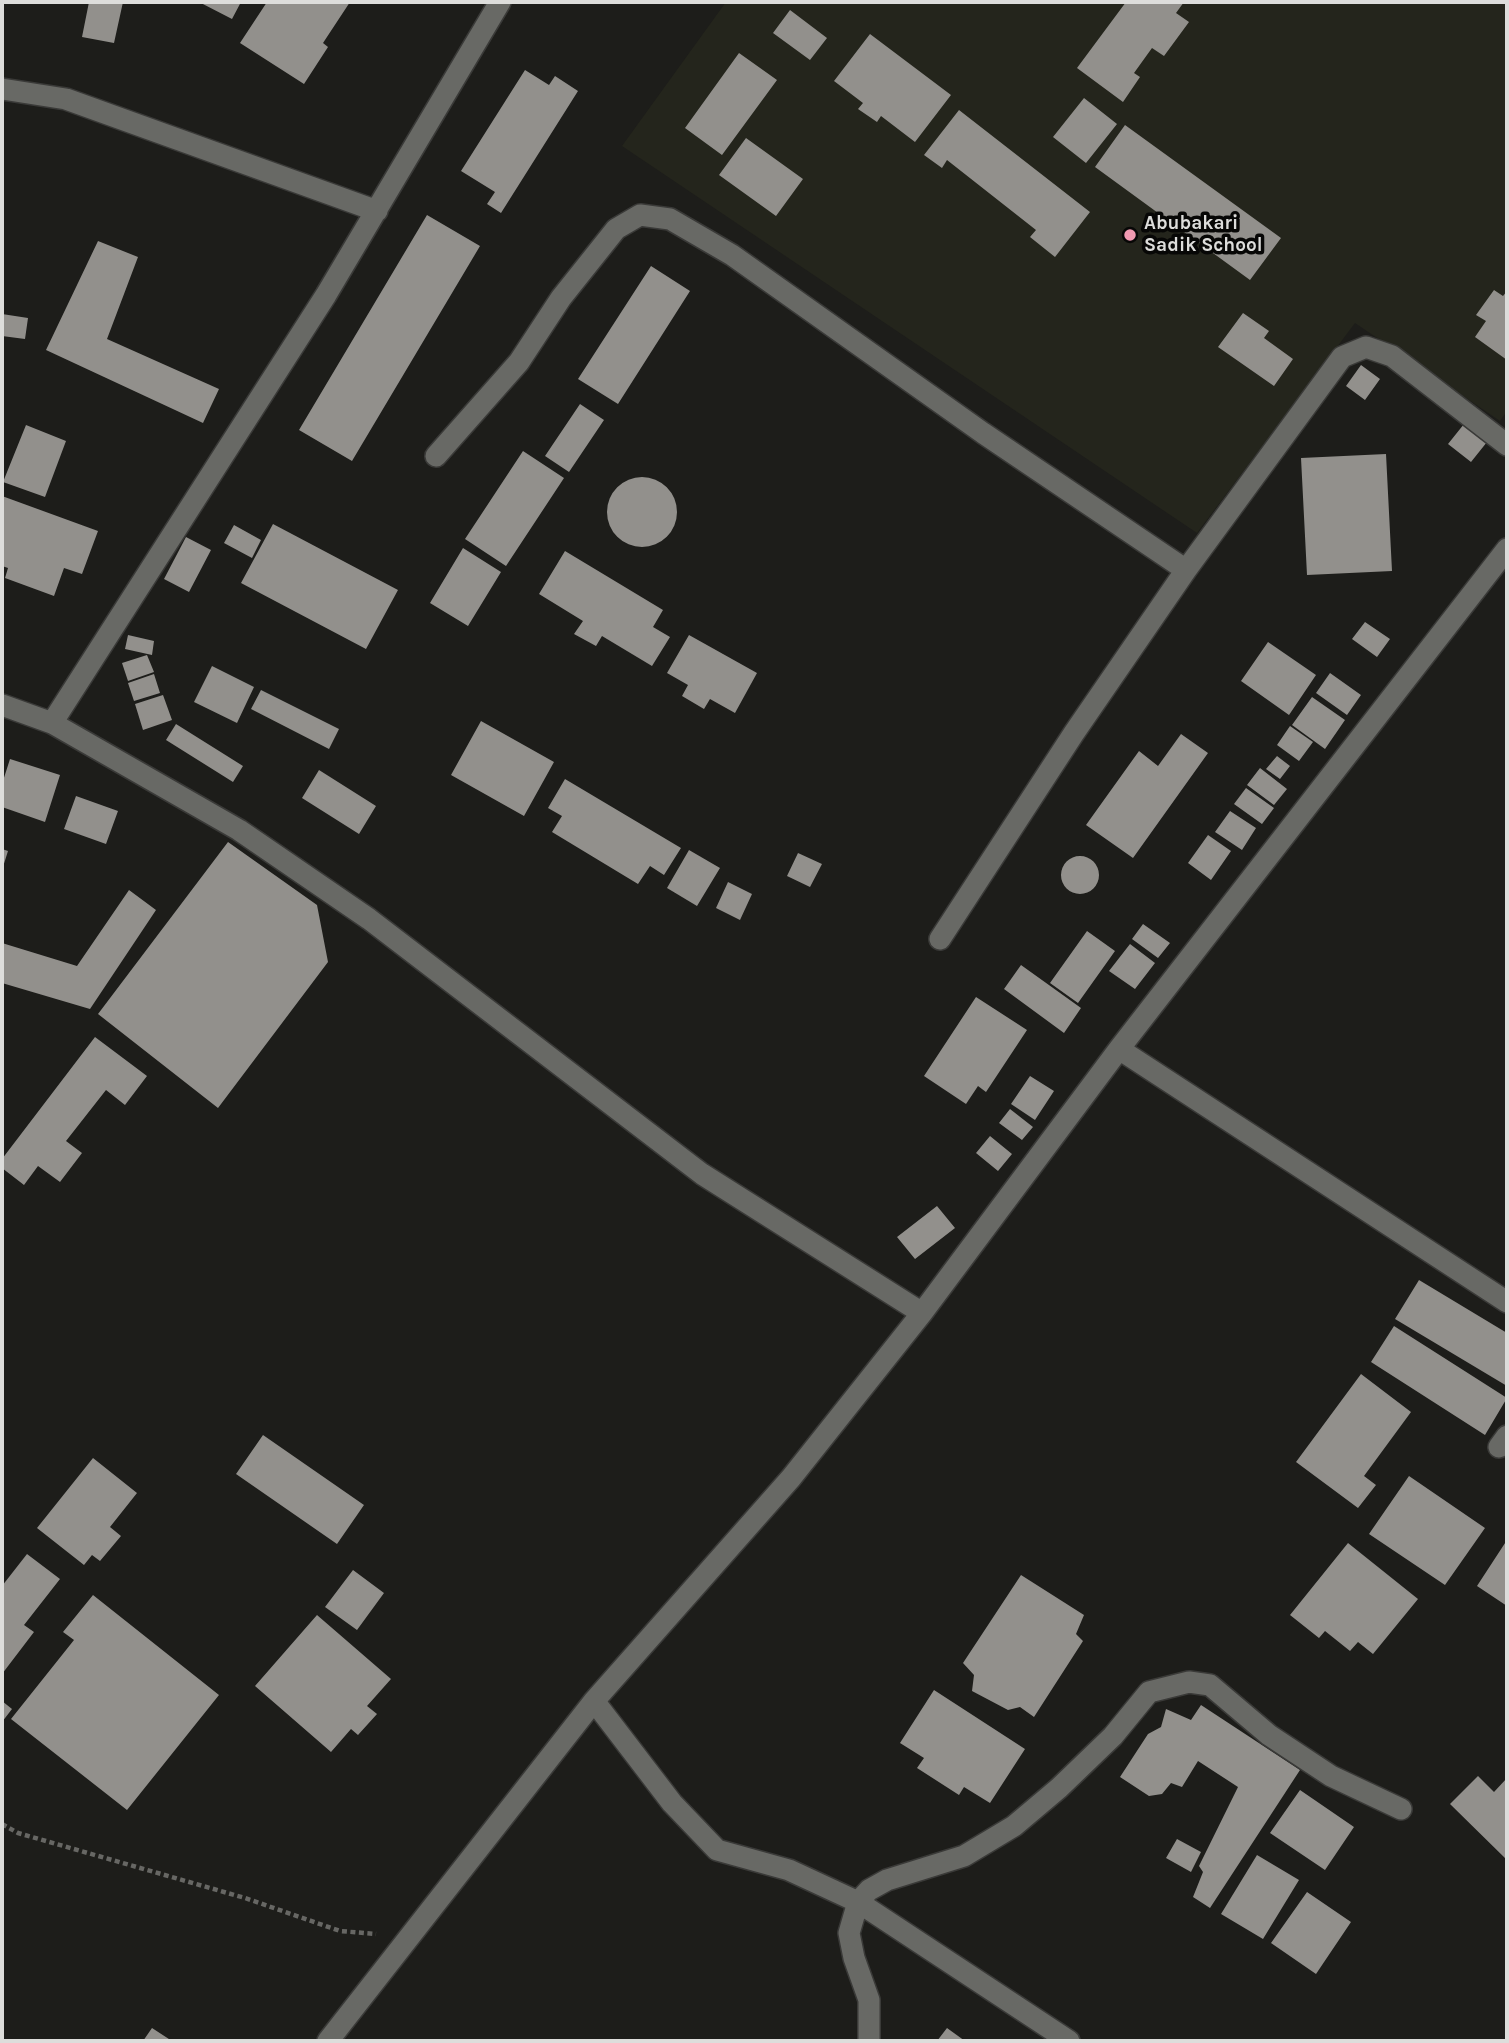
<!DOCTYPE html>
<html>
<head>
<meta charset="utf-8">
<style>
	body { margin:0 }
	#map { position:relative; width:1509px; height:2043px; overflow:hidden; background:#1d1d1a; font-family:Karla,sans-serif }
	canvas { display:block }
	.frame { position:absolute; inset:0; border:4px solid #dddddb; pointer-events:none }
</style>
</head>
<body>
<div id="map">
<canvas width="1509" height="2043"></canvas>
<div class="frame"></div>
</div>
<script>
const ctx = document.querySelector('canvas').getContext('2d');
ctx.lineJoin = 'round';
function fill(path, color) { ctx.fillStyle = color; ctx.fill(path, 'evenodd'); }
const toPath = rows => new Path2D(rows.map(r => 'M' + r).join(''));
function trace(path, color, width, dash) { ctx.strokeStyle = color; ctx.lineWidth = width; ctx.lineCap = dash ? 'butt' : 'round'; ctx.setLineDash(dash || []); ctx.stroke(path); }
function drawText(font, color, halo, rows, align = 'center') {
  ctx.font = font + ' Karla,sans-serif'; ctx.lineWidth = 7; ctx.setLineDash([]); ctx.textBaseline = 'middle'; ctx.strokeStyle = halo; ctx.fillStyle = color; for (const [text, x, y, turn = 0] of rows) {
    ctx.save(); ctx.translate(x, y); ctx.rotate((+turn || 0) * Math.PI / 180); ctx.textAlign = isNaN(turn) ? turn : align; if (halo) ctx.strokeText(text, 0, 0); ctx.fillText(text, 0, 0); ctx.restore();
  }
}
fill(toPath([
	[726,2,1507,2,1507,411,1500,421,1355,323,1197,533,622,146]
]), '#24251c');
fill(toPath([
	[89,2,123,2,114,43,82,37],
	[199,2,241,2,232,19],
	[267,2,350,2,323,43,328,47,304,84,240,43],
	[1126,2,1184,2,1176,13,1189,22,1164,56,1152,48,1134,73,1140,77,1123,102,1077,68],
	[790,10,827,38,810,60,773,33],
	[870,34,951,95,915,142,881,116,877,122,858,109,863,103,834,81],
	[739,53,777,80,722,155,685,128],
	[525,70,549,85,555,76,578,91,501,213,487,204,495,192,461,171],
	[1084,98,1117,124,1086,163,1053,137],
	[959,110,1090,212,1055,257,1030,237,1036,230,947,160,942,168,924,155],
	[1125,125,1281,238,1250,280,1095,167],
	[746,138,803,179,776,216,719,175],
	[427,215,480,246,352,461,299,430],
	[98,241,138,257,107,339,219,389,203,423,46,350],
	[651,266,690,291,618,404,578,379],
	[1494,290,1503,296,1507,291,1507,360,1475,337,1486,321,1476,315],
	[1243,313,1269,331,1264,338,1293,359,1274,386,1218,347],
	[2,314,28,318,25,339,2,336],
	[1361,365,1380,379,1365,400,1346,386],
	[580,404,604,420,569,472,545,456],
	[1468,419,1491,437,1471,462,1448,444],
	[26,425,66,441,45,497,3,482],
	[523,451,564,478,506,566,465,539],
	[1386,454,1392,571,1307,575,1301,458],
	'607 512a35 35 0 1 1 70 0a35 35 0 1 1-70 0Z',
	[2,496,98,531,82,574,64,568,54,596,5,578,8,568,2,566],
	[273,524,398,590,366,649,241,583],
	[234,525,261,540,252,558,224,543],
	[186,537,211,550,189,592,164,579],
	[463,548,501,572,468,626,430,603],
	[565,551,663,610,653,627,670,637,652,666,602,636,596,646,574,634,583,621,539,594],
	[1365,622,1390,639,1377,657,1352,639],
	[128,635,154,641,152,655,125,649],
	[689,635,757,673,735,713,710,699,704,709,682,696,688,685,667,673],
	[1268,642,1316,675,1289,715,1241,681],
	[147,655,154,672,128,681,122,663],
	[212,666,254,687,237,723,194,702],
	[1330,673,1361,695,1347,715,1316,693],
	[154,674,160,693,134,701,128,683],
	[261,690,339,729,329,749,251,709],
	[163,695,172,720,143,730,135,704],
	[1312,697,1345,720,1325,749,1292,725],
	[481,721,554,762,524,816,451,775],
	[176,724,243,766,233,782,166,740],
	[1290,726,1313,742,1299,761,1277,745],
	[1181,734,1208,753,1133,858,1086,825,1139,751,1158,766],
	[1277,756,1290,766,1280,779,1266,769],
	[10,759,60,775,45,822,2,807,2,784],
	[1260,768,1287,789,1274,805,1247,785],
	[319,770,376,806,359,834,302,798],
	[565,779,681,848,664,875,650,866,638,884,552,832,562,816,548,808],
	[1246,788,1274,808,1262,824,1234,804],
	[76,796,118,811,106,844,64,829],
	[1230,811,1256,828,1242,850,1215,832],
	[1208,835,1231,851,1211,880,1188,863],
	[228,842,317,905,328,962,218,1108,98,1014],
	[2,849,8,851,2,870],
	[689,850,720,868,697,906,667,888],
	[798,853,822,864,810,887,787,876],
	'1061 875a19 19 0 1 1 38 0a19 19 0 1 1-38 0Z',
	[728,882,752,894,740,920,716,908],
	[129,890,156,910,90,1009,2,983,2,943,77,966],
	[1143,924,1170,943,1158,958,1132,939],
	[1087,931,1115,951,1078,1003,1050,983],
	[1130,944,1155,963,1135,989,1109,971],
	[1021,965,1081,1008,1064,1033,1004,989],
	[976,997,1027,1030,986,1092,978,1086,966,1104,924,1076],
	[95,1037,147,1076,125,1105,106,1090,66,1141,82,1153,60,1182,38,1166,24,1185,2,1168,2,1159],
	[1030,1076,1054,1091,1035,1120,1011,1104],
	[1010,1109,1033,1127,1022,1140,999,1123],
	[990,1136,1012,1154,998,1171,976,1153],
	[937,1206,955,1228,915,1259,897,1237],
	[1419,1280,1507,1333,1507,1386,1395,1319],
	[1394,1326,1507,1398,1485,1435,1371,1362],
	[1361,1374,1411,1412,1364,1476,1376,1485,1358,1508,1296,1462],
	[263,1435,364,1505,337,1544,236,1474],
	[93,1458,137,1493,110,1527,121,1536,100,1561,92,1555,84,1565,37,1528],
	[1409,1476,1485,1528,1445,1585,1369,1534],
	[1507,1540,1507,1606,1477,1586],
	[1348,1543,1418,1599,1373,1654,1358,1642,1350,1651,1325,1631,1319,1638,1290,1615],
	[27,1554,60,1579,24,1625,34,1632,2,1674,2,1586],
	[353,1570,384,1593,357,1630,325,1607],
	[1021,1575,1084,1615,1076,1634,1083,1641,1034,1717,1020,1707,1008,1710,972,1691,974,1675,963,1663],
	[93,1595,219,1695,127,1810,11,1719,74,1640,63,1632],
	[317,1615,391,1679,367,1706,377,1714,358,1735,351,1729,331,1752,255,1686],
	[934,1690,1025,1749,990,1803,964,1787,959,1795,917,1768,924,1758,900,1743],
	[2,1701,12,1709,2,1722],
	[1201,1705,1300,1770,1210,1908,1193,1897,1203,1872,1199,1866,1238,1787,1198,1761,1182,1787,1171,1783,1162,1794,1149,1796,1120,1777,1148,1734,1161,1727,1166,1709,1191,1720],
	[1478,1776,1494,1792,1507,1778,1507,1860,1450,1804],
	[1300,1790,1354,1827,1325,1870,1270,1833],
	[1177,1839,1201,1852,1191,1872,1166,1858],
	[1257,1855,1299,1880,1263,1939,1221,1914],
	[1307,1892,1351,1922,1316,1974,1271,1943],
	[152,2028,172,2041,143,2041],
	[947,2028,965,2041,937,2041]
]), '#92908c');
const street = toPath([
	[2,89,66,99,377,211],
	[436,456,519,362,561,298,616,229,640,215,670,219,732,255,983,433,1186,570],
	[2,705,52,723,239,830,369,919,702,1174,922,1313],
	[52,723,326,295,500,2],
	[940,939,1074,733,1186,570,1342,357,1366,347,1392,356,1507,445],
	[1119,1049,1507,1302],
	[1499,1447,1507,1436],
	[594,1701,672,1803,717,1850,789,1870,858,1902,869,1890,887,1880,964,1856,1014,1826,1059,1788,1113,1736,1149,1692,1189,1682,1210,1685,1269,1735,1331,1776,1401,1809],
	[328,2041,594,1701,791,1478,922,1313,1119,1049,1507,549],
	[869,2041,869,2000,854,1958,849,1933,858,1902,1069,2041]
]);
trace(street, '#3a3a38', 24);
trace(toPath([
	[2,1824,18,1833,245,1898,340,1931,376,1934]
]), '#676764', 4.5, [5, 3.5]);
trace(street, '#686965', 21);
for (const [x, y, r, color] of [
	[1130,235,7,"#f19ab1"]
]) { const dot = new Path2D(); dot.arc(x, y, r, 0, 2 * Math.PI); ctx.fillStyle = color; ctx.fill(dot); trace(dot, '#070706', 2.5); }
drawText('bold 19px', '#dddddb', '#070706', [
	["Abubakari",1144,224],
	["Sadik School",1144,246]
], 'left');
</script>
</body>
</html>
